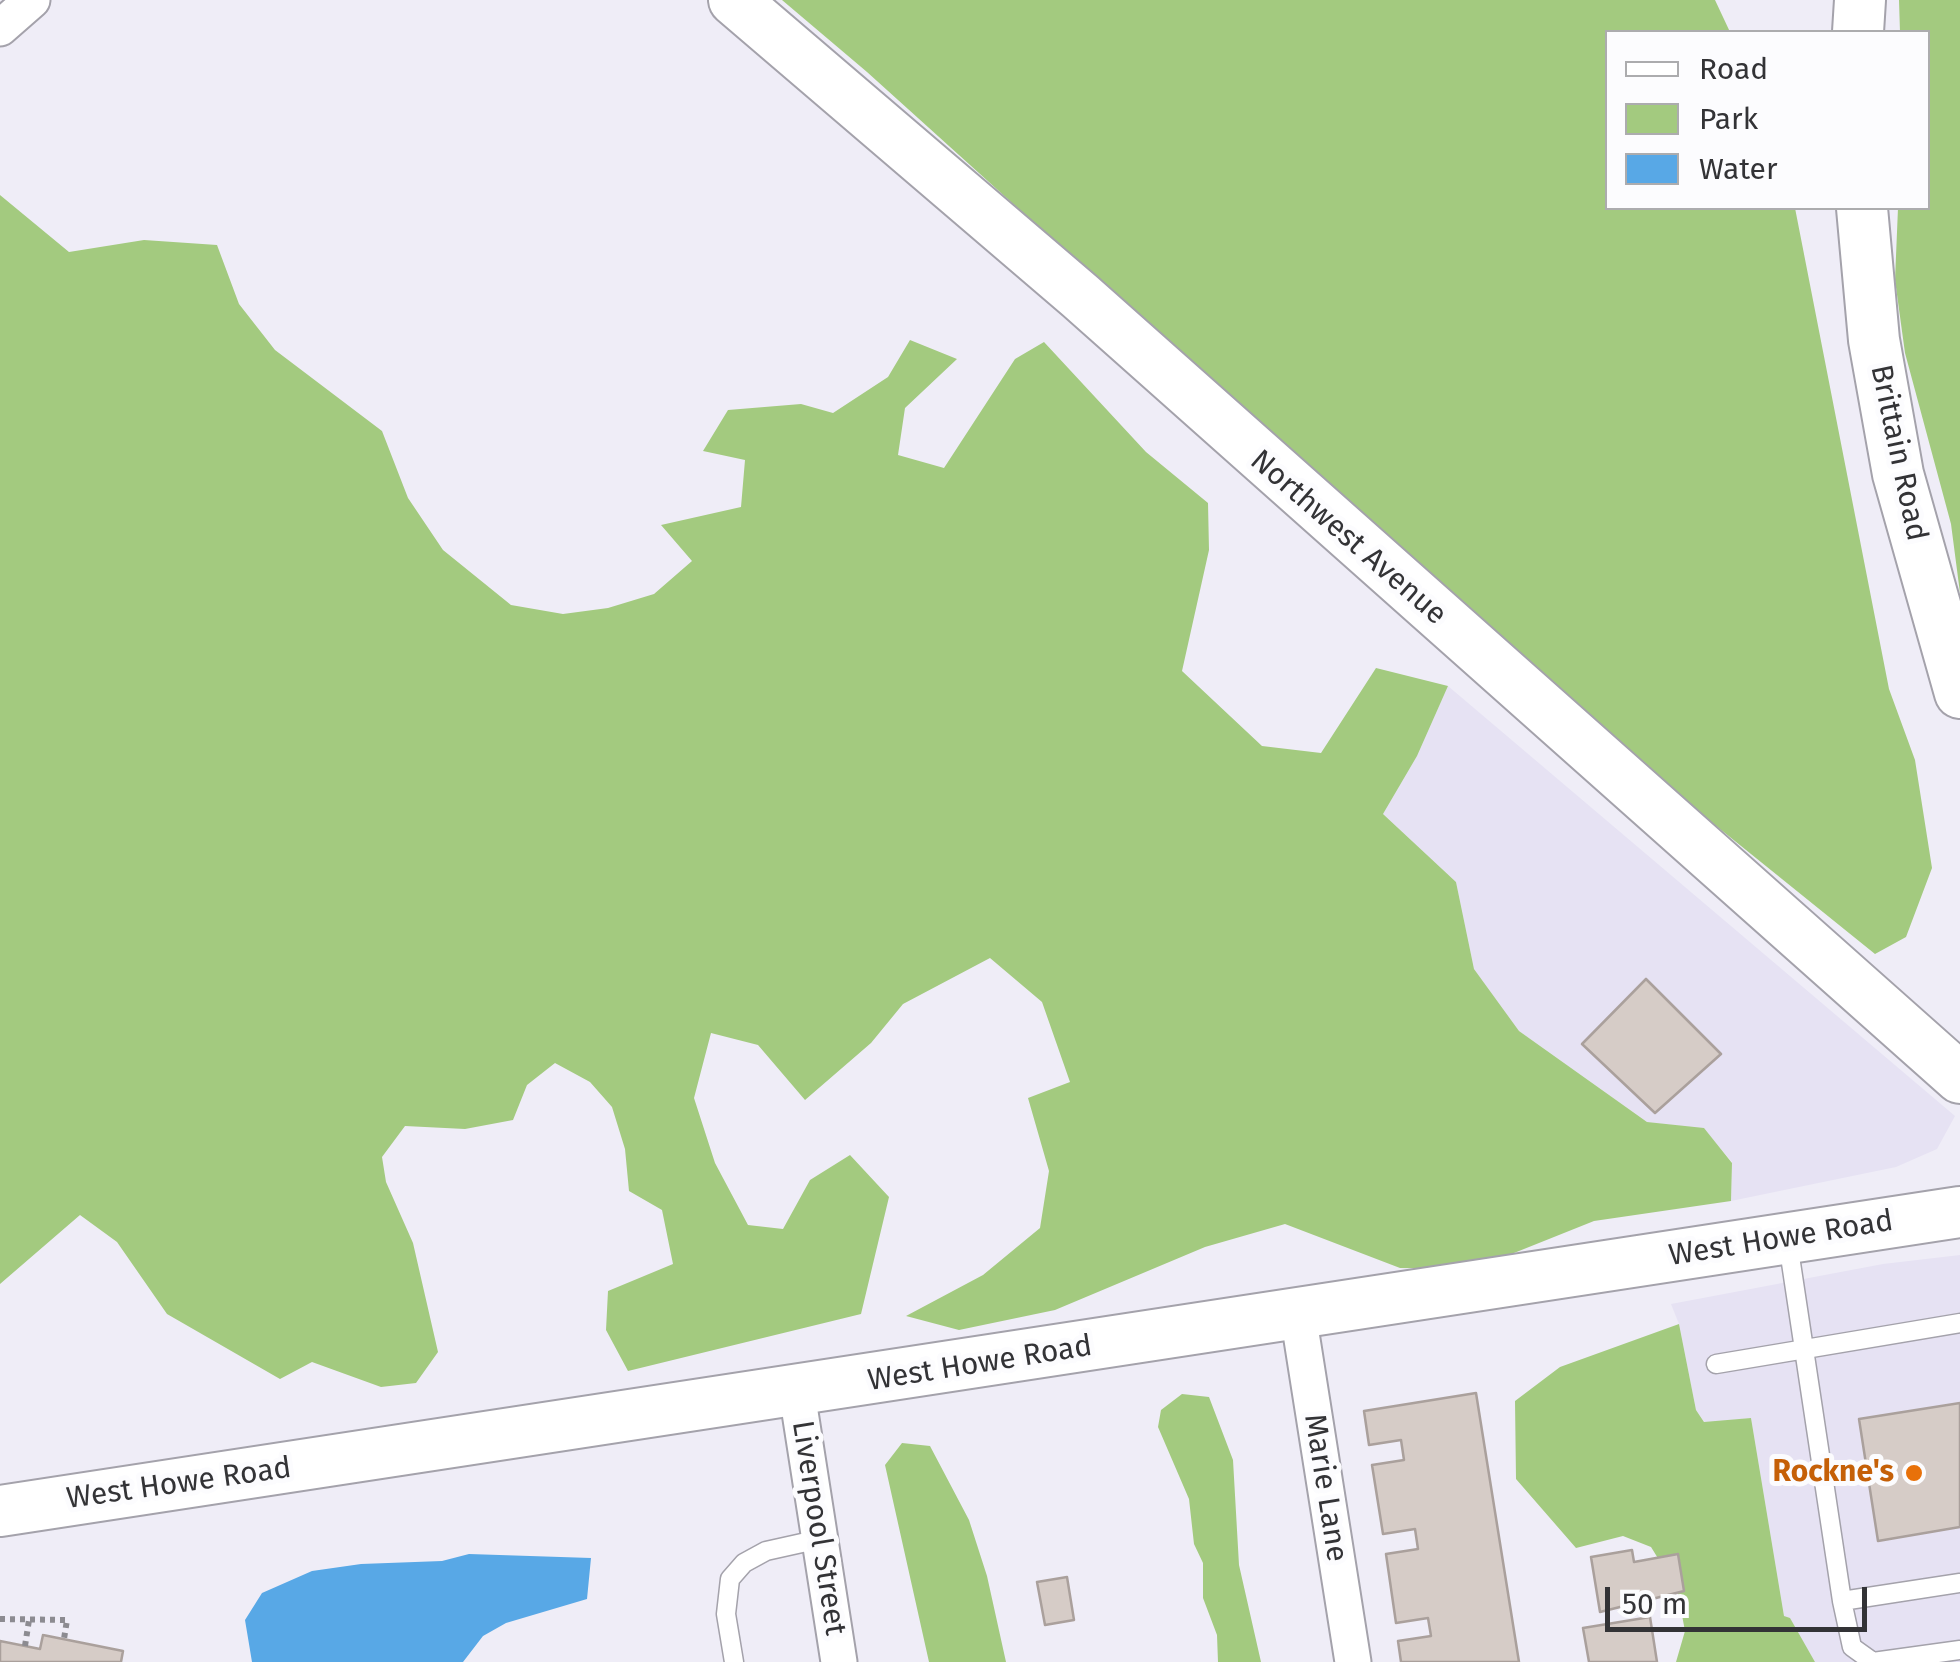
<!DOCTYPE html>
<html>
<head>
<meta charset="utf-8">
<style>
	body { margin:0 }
	#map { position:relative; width:1960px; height:1662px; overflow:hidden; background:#efedf7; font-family:"Fira Sans",sans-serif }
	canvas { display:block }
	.legend { position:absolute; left:1605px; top:30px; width:325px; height:180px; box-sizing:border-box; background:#fcfcfe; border:2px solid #acacae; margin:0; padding:12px 18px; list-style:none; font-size:30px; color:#333336 }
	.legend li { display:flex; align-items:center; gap:20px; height:50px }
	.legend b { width:50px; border:2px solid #acacae }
	.scale { position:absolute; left:1605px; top:1587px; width:262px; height:45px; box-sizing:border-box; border:5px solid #333336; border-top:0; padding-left:12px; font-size:30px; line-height:35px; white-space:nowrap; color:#333336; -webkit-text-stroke:8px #fcfcfe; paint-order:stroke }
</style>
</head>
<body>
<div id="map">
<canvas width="1960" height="1662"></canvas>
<ul class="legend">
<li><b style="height:12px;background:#fff"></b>Road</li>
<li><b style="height:28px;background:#a3ca7f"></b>Park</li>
<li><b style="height:28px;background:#58a8e6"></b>Water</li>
</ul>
<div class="scale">50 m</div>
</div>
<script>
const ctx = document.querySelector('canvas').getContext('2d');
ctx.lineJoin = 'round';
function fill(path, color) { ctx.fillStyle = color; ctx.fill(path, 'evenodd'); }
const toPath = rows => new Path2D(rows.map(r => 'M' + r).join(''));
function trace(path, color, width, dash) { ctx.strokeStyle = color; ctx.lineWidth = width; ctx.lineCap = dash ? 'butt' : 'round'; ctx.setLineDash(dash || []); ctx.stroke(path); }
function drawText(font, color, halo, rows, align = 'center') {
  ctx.font = font + ' "Fira Sans",sans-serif'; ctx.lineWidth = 10; ctx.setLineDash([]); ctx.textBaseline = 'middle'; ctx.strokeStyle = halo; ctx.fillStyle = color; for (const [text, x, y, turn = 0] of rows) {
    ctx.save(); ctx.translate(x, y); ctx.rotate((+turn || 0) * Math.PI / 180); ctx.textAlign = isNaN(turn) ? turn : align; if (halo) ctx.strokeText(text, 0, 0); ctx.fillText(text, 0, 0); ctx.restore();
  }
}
fill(toPath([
	[1448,686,1955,1116,1937,1149,1896,1167,1731,1201,1732,1162,1704,1129,1647,1122,1519,1031,1474,969,1456,882,1383,814,1417,756],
	[1960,1255,1960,1662,1815,1662,1790,1619,1784,1616,1751,1418,1705,1423,1696,1410,1679,1324,1671,1304,1883,1264]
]), '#e6e2f3');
fill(toPath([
	[782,0,1715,0,1730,32,1608,32,1608,208,1795,208,1889,689,1915,760,1932,868,1906,937,1875,954,1586,721,867,72],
	[1899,0,1960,0,1960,593,1951,524,1905,353,1895,280,1898,208,1928,208,1928,32,1900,32],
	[0,195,69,252,144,240,217,245,239,304,275,350,382,431,408,498,443,550,511,605,563,614,608,608,654,594,692,561,661,525,741,507,745,460,703,451,728,410,801,404,833,413,888,377,910,340,957,359,905,408,898,455,944,468,1015,359,1044,342,1146,452,1208,503,1209,550,1182,671,1262,746,1321,753,1376,668,1448,686,1417,756,1383,814,1456,882,1474,969,1519,1031,1647,1122,1704,1128,1732,1163,1731,1201,1594,1221,1474,1269,1400,1268,1285,1224,1205,1247,1055,1310,959,1330,906,1316,983,1275,1040,1228,1049,1171,1028,1098,1070,1082,1042,1002,990,958,903,1004,871,1043,805,1100,758,1045,711,1033,694,1098,715,1163,748,1225,783,1229,810,1180,850,1155,889,1197,861,1314,628,1371,606,1330,608,1291,673,1264,662,1210,629,1191,625,1149,612,1107,590,1082,555,1063,527,1085,513,1120,465,1129,405,1126,382,1157,386,1182,413,1243,438,1352,416,1383,381,1387,312,1362,280,1379,167,1314,117,1242,80,1215,0,1284],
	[1679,1324,1696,1410,1704,1422,1751,1418,1784,1616,1790,1618,1815,1662,1676,1662,1685,1631,1677,1589,1651,1547,1623,1536,1576,1548,1516,1479,1515,1401,1560,1367],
	[1182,1394,1209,1397,1233,1460,1239,1565,1261,1662,1218,1662,1217,1635,1203,1598,1203,1563,1194,1544,1189,1499,1158,1427,1161,1410],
	[902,1443,930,1446,969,1520,987,1576,1006,1662,929,1662,885,1465]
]), '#a3ca7f');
fill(toPath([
	[469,1554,591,1558,587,1599,506,1623,483,1636,463,1662,252,1662,245,1620,262,1593,312,1571,361,1564,442,1561]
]), '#58a8e6');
const building = toPath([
	[1646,979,1721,1054,1655,1113,1582,1044,1646,979],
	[1476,1393,1519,1662,1401,1662,1398,1641,1431,1636,1428,1618,1396,1623,1386,1554,1418,1549,1415,1529,1383,1534,1372,1465,1404,1460,1401,1440,1369,1445,1364,1411,1476,1393],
	[1960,1403,1960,1527,1878,1541,1859,1419,1960,1403],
	[1632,1550,1634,1562,1678,1554,1684,1591,1600,1612,1591,1557,1632,1550],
	[1067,1577,1074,1620,1045,1625,1037,1582,1067,1577],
	[1650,1617,1657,1662,1589,1662,1583,1628,1650,1617],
	[43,1635,123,1651,121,1662,0,1662,0,1641,40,1649,43,1635]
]);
fill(building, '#d6ccc7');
trace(building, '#aaa09c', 2.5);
const lane = toPath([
	[1788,1243,1842,1601,1960,1583],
	[1716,1364,1960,1323],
	[1842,1601,1852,1647,1873,1662,1960,1650],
	[734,1662,726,1614,730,1579,744,1563,766,1551,820,1539]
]);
const street = toPath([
	[0,28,32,0],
	[1298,1314,1353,1662],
	[797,1393,839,1662]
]);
const secondary = toPath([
	[734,0,1080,296,1960,1078],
	[1858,32,1860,0],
	[1862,208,1874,340,1898,474,1960,693],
	[0,1511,1960,1212]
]);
trace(lane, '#a4a2ab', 21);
trace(street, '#a4a2ab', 39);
trace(secondary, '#a4a2ab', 54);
trace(toPath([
	[0,1619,67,1620,64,1639],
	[25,1646,29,1620]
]), '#8c8b91', 6, [5, 5]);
trace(lane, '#fff', 18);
trace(street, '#fff', 35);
trace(secondary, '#fff', 50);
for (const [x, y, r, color] of [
	[1914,1473,10,"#e8710a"]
]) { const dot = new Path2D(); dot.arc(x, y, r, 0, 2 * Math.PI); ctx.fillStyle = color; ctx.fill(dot); trace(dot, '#fcfcfe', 4); }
drawText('30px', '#333336', '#fcfcfe', [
	["Brittain Road",1898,453,78],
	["Northwest Avenue",1348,538,41],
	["West Howe Road",1781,1239,-9],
	["West Howe Road",980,1364,-9],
	["West Howe Road",179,1484,-8],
	["Marie Lane",1325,1488,81],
	["Liverpool Street",818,1528,81]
]);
drawText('bold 30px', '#c56008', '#fcfcfe', [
	["Rockne's",1894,1473]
], 'right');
</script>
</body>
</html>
